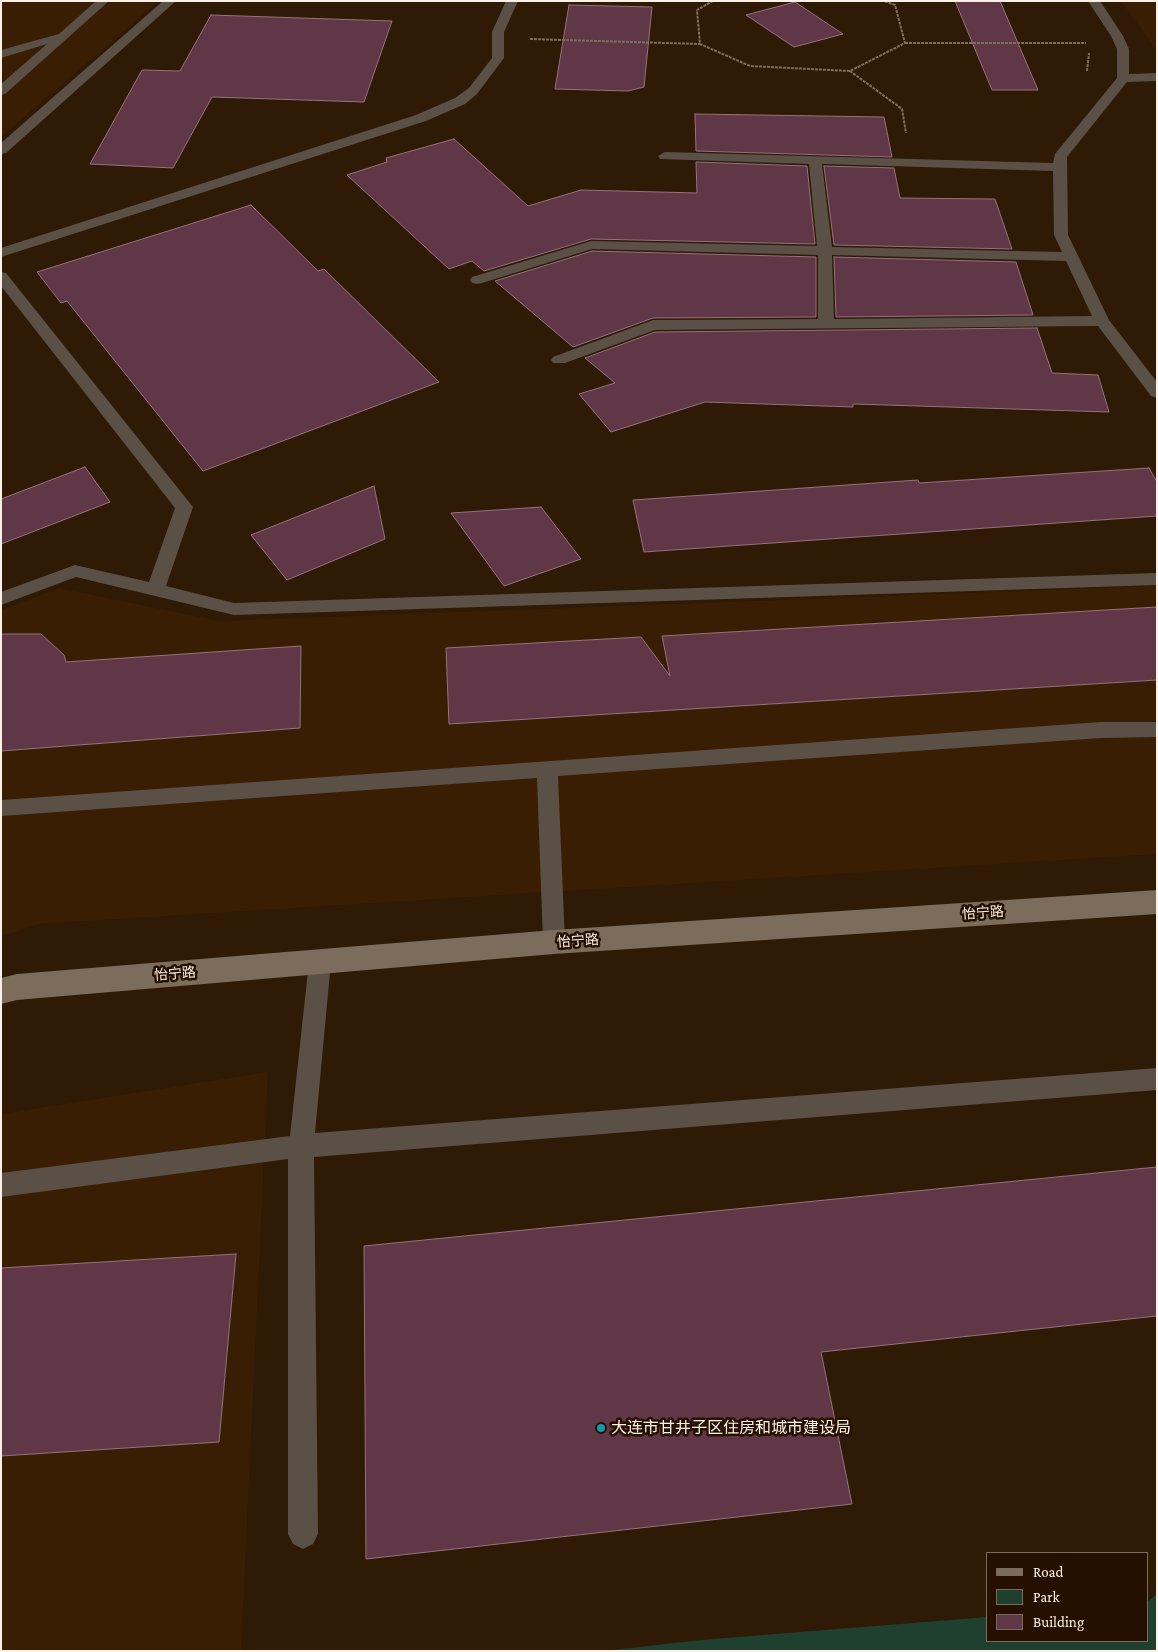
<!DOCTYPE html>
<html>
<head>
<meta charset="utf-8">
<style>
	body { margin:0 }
	#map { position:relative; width:1158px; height:1652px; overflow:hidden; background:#2f1a05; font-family:"Crimson Pro",serif }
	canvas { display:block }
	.frame { position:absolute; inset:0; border:2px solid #fdf1e7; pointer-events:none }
	.legend { position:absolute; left:986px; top:1552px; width:162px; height:90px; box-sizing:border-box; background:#251000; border:1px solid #7b6a5c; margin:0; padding:6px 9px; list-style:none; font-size:15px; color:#fdf1e7 }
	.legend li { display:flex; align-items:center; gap:10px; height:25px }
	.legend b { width:25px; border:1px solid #7b6a5c }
</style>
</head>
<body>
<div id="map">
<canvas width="1158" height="1652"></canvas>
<div class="frame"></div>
<ul class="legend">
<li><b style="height:6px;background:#7b6c5b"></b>Road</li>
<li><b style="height:14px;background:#1f402f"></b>Park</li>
<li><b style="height:14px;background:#5f3747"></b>Building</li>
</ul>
</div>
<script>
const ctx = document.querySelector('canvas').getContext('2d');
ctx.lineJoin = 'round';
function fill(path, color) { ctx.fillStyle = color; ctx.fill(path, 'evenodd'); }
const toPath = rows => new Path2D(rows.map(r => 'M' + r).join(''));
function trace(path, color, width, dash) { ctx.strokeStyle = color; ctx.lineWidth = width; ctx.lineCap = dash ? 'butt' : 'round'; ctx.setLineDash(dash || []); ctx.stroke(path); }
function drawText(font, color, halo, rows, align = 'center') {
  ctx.font = font + ' "Crimson Pro","Noto Sans SC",serif'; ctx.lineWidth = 5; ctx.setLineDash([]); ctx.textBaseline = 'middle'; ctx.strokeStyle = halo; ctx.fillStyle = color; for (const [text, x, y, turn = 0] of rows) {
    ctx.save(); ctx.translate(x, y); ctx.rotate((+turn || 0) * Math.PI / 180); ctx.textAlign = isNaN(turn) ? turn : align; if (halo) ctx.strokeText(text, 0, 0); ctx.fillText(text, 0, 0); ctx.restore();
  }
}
fill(toPath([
	[1,1,159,1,1,137],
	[1121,1,1157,1,1157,51],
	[1157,586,1157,854,38,924,1,937,1,610,59,588,219,621],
	[268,1072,241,1651,1,1651,1,1114]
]), '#391e03');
fill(toPath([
	[1157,1594,1157,1651,604,1651,701,1640,987,1617,987,1641,1147,1641,1147,1602]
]), '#1f402f');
const building = toPath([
	[955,1,1000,1,1038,90,992,90,955,1],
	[795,2,843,34,794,47,746,15,795,2],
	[569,5,652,7,644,87,628,91,555,89,569,5],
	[211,15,392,21,364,102,212,97,173,168,90,164,142,70,180,71,211,15],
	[695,114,884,117,892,157,696,151,695,114],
	[454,139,528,206,581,190,697,193,696,162,807,166,815,244,591,239,484,271,472,261,449,269,347,175,387,162,386,158,454,139],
	[824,166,894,168,900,198,995,199,1012,249,834,245,824,166],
	[251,205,318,271,324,269,439,382,203,471,67,301,61,303,37,272,251,205],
	[592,251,816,257,816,317,653,318,573,347,495,281,592,251],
	[834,257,1016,262,1033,315,836,317,834,257],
	[1037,328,1052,373,1098,375,1109,412,853,404,853,407,705,402,611,432,579,394,615,383,585,358,655,332,1037,328],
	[85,467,110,502,1,544,1,499,85,467],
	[1149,468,1157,482,1157,516,644,552,633,500,918,480,919,483,1149,468],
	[374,486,385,539,287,580,251,535,374,486],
	[541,507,581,559,504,586,451,513,541,507],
	[1157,607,1157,680,449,724,446,648,641,637,670,676,662,636,1157,607],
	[1,634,41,634,64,655,66,662,301,646,300,728,1,751,1,634],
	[1157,1167,1157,1316,821,1352,852,1504,366,1559,364,1246,1157,1167],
	[236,1254,219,1442,1,1456,1,1268,236,1254]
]);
fill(building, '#5f3747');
trace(building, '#95727e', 1);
trace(toPath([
	[713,1,697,10,700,44,750,66,850,71,905,43,895,5,884,1],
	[530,39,700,44],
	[905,43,1086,43],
	[850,71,902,109,906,133],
	[1087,71,1089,53]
]), '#7f6e5d', 2, [3, 1]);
fill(toPath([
	[96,1,109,1,5,94,1,95,1,84,47,44,1,58,1,50,59,34,96,1],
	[163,1,176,1,6,153,1,154,1,143,163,1],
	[506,1,518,1,504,32,504,58,477,94,465,104,426,121,1,257,1,248,416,115,455,98,469,88,492,58,492,32,506,1],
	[1088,1,1100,1,1123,36,1129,49,1129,74,1157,73,1157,81,1127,82,1067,157,1068,235,1109,320,1157,382,1157,398,1151,396,1098,326,655,330,565,363,553,363,551,360,553,357,653,320,818,319,818,255,592,249,482,283,477,284,472,283,470,280,472,277,591,241,817,246,809,164,660,159,658,156,665,152,1053,163,1055,154,1117,78,1117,49,1111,36,1088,1],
	[822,164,1053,171,1054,235,1062,252,832,247,822,164],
	[832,255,1066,261,1092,316,834,319,832,255],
	[1,272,6,273,193,507,166,586,234,603,1157,573,1157,585,234,615,76,577,1,605,1,592,75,565,149,582,175,508,1,286,1,272],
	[1101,722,1157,722,1157,737,1101,738,558,776,565,942,562,949,554,951,546,949,543,942,537,778,1,816,1,800,1101,722],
	[320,952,328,955,331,962,315,1133,1157,1068,1157,1090,314,1157,318,1534,313,1544,303,1549,293,1544,288,1534,288,1159,1,1197,1,1173,290,1136,309,962,312,955,320,952]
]), '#5a5046');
fill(toPath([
	[1157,890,1157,914,554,954,17,1000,1,1004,1,978,17,974,554,930,1157,890]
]), '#7b6c5b');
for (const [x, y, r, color] of [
	[601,1428,5,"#0f9aa8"]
]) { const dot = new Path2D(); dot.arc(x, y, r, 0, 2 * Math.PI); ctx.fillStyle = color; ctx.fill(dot); trace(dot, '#251000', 2); }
drawText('14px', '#fdf1e7', '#251000', [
	["怡宁路",983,913,-4],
	["怡宁路",578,941,-4],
	["怡宁路",175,974,-5]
]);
drawText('16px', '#fdf1e7', '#251000', [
	["大连市甘井子区住房和城市建设局",611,1428]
], 'left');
</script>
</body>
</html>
